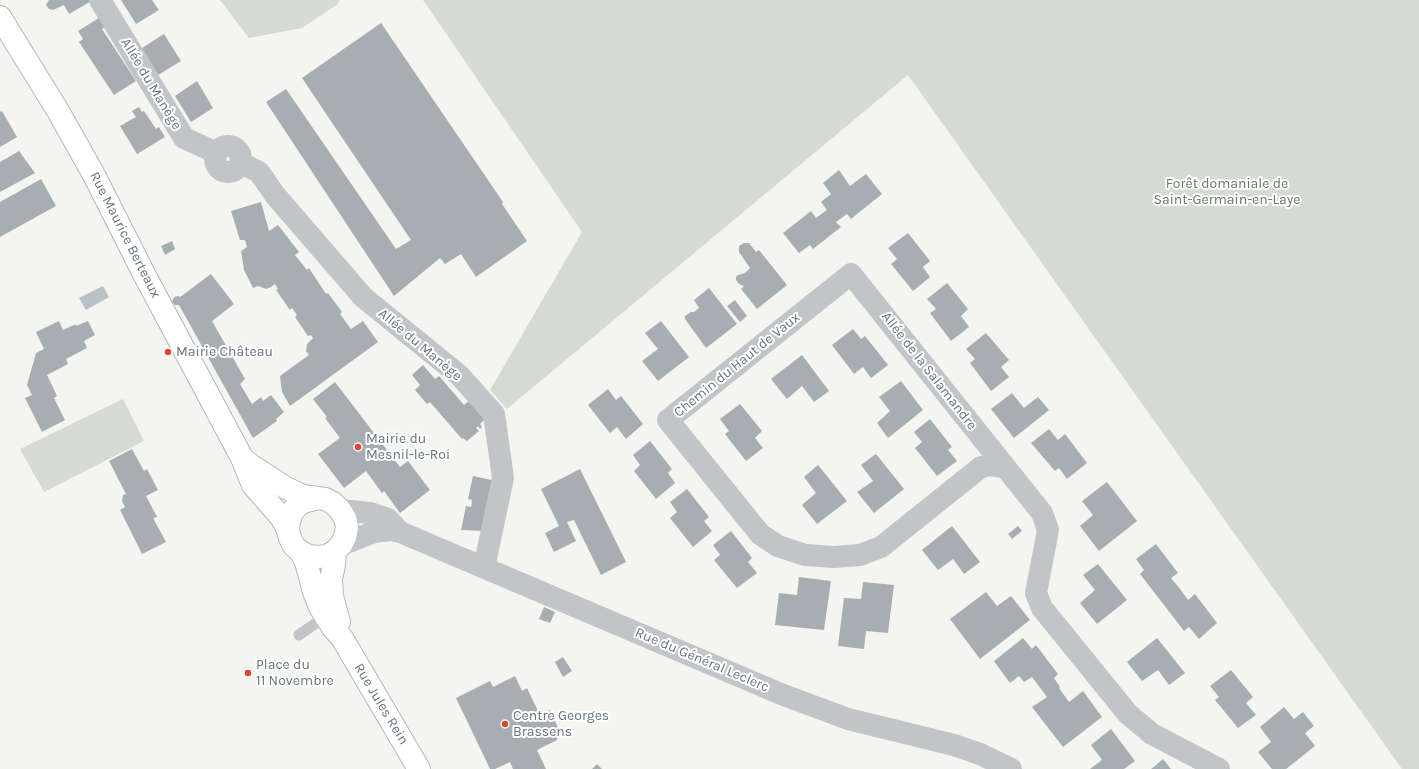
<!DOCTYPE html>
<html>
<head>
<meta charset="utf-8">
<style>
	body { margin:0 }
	canvas { display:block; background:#f4f4f0 }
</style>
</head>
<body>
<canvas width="1419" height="769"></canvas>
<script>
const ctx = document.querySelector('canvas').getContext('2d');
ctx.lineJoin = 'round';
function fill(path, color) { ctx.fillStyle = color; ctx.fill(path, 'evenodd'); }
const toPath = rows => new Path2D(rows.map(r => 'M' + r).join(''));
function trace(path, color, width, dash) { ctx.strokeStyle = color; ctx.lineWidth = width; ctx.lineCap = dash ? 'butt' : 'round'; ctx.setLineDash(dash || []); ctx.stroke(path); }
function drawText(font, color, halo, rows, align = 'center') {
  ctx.font = font + ' Karla,sans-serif'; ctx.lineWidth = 4; ctx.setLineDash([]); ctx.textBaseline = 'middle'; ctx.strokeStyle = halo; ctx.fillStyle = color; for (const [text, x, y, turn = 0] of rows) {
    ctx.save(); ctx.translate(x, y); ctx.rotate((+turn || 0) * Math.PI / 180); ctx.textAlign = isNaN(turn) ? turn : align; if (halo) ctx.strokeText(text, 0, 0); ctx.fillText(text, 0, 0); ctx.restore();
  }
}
fill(toPath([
	[220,0,339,0,338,4,302,28,249,38],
	[423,0,1419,0,1419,769,1402,769,908,75,507,409,490,390,582,232],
	[123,399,144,441,44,492,20,449]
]), '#d5dbd1');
fill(toPath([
	[103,286,109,297,86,310,79,298]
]), '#b7c2c6');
fill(toPath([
	[49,0,93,0,69,14,64,5,53,10,49,9,46,5],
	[121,0,152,0,159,10,136,24],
	[102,16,107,25,102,29,136,81,114,95,79,42,83,39,78,31],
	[381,23,503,202,502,204,527,241,476,277,461,254,445,264,440,258,394,296,266,102,286,89,396,249,411,240,302,78],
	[164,34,181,61,158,75,142,48],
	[197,81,213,108,191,122,175,96],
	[139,107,142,112,144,111,156,129,159,127,165,137,137,154,120,126,136,117,132,111],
	[2,111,17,137,0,147,0,112],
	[19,151,35,173,0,192,0,162],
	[839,170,850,186,866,174,882,194,851,219,847,214,836,222,841,227,813,249,810,245,799,253,783,233,811,211,816,218,827,210,821,202,831,194,823,183],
	[41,179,56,206,0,237,0,202],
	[261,202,269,231,278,225,299,252,295,255,307,270,309,268,326,294,328,293,342,312,340,314,351,329,363,321,378,342,290,406,282,392,280,376,309,355,306,351,307,344,313,338,311,335,308,336,295,317,297,315,292,308,290,310,276,290,278,289,275,284,271,287,266,289,258,286,253,288,244,270,241,251,247,247,245,240,240,240,231,211],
	[908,233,930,261,923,267,930,277,913,291,891,264,897,259,888,248],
	[172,241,175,249,165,255,161,246],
	[744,243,749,243,756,252,759,250,787,285,757,309,741,289,744,286,739,284,736,280,736,277,738,275,745,273,750,268,739,252,739,246],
	[211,274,234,304,212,321,245,379,240,384,252,404,261,397,263,401,271,395,284,412,276,419,277,421,253,438,179,305,175,305,172,302,174,297,178,296,180,297],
	[947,283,968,309,961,316,969,327,951,341,930,313,936,309,927,299],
	[709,288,737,324,706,348,685,319,685,316,691,312,694,312,699,308,694,300],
	[735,300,747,316,740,322,727,306],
	[59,321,63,330,76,324,76,326,88,321,95,335,84,341,87,348,66,359,68,364,47,375,57,396,54,398,65,420,42,432,25,398,32,395,27,385,36,353,44,349,36,332],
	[661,321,689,357,658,381,642,361,658,349,645,333],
	[853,329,861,339,865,336,888,365,871,378,863,367,854,374,832,345],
	[986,333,1009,360,1001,367,1009,377,991,391,970,363,975,359,966,349],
	[802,355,829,391,814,402,802,386,787,399,771,379],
	[423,365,435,379,439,376,464,405,471,399,486,418,480,424,482,427,480,429,478,426,476,428,479,431,467,441,463,438,462,439,430,402,427,404,415,390,420,385,412,375],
	[901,381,923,410,888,438,877,423,890,411,879,397],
	[335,382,400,467,408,461,430,490,400,513,384,491,382,493,366,471,344,488,318,454,340,438,325,418,327,417,313,399],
	[608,389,616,400,621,396,643,424,626,439,617,427,610,433,588,405],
	[1012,393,1024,408,1038,397,1049,410,1014,438,991,409],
	[740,404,762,431,755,438,763,448,746,461,725,434,729,431,720,419],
	[930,419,952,447,948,450,957,461,937,476,915,448,922,442,914,432],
	[1049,429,1058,440,1065,434,1087,463,1067,479,1059,468,1055,471,1031,443],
	[650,441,672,469,668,473,675,483,656,499,634,471,640,465,633,455],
	[132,449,144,471,147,469,158,490,146,496,157,517,153,518,166,542,142,554,120,510,125,507,122,501,123,495,126,494,109,461],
	[876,454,904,489,874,513,857,492,873,481,861,465],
	[818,465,847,501,817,524,802,505,816,493,804,477],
	[580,469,626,562,601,575,574,520,567,522,576,541,554,552,545,533,559,526,541,489],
	[473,476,496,481,485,531,461,530,466,506,471,507,472,500,468,499],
	[1107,482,1137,521,1099,551,1080,526,1093,515,1082,501],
	[687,489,709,517,704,521,712,531,693,547,670,518,677,512,670,502],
	[952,526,980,562,964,574,953,559,938,570,922,550],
	[1018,526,1022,531,1012,539,1008,534],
	[731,531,752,558,748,562,757,573,737,588,714,560,720,555,713,545],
	[1156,544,1178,573,1171,578,1180,589,1188,600,1195,594,1217,623,1199,639,1189,627,1184,631,1140,574,1144,570,1136,559],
	[1098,564,1127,600,1097,624,1080,603,1095,590,1083,575],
	[799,577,831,581,824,630,775,625,779,593,797,595],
	[863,582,894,585,888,633,866,631,864,649,838,646,844,598,861,599],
	[986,592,997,606,1011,596,1030,620,980,659,950,619],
	[544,607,555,612,550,623,539,619],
	[1023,638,1032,649,1036,645,1058,674,1054,678,1060,687,1059,688,1069,702,1083,691,1102,717,1063,747,1032,707,1047,697,1032,677,1024,682,1019,676,1010,683,994,661],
	[1157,638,1185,673,1169,685,1158,670,1142,681,1127,662],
	[563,657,572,671,563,677,555,662],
	[1231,670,1253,697,1246,703,1256,715,1238,728,1215,700,1219,697,1210,686],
	[515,676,522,691,527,688,540,715,550,710,559,730,557,740,537,750,546,769,513,769,510,762,495,769,490,769,456,698,490,681,493,687],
	[1284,707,1294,719,1303,712,1314,726,1305,733,1315,746,1286,769,1272,769,1258,752,1271,742,1260,727],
	[1111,729,1135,761,1124,769,1090,769,1102,760,1091,745],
	[1163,759,1171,769,1151,769,1155,766],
	[597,764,602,769,592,769]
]), '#a6aeb2');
const secondary = toPath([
	[0,17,58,111,94,175,144,274,242,458,253,485,281,517,288,530],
	[242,458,252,466,286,488,303,496,325,499,333,503,340,510,345,518,347,527,345,537,341,545,335,551,327,556,318,557,309,556,301,552,294,546,290,538,288,530,289,521,292,512,298,505,306,501,315,499],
	[335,551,334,565,331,579,332,596,339,622],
	[301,552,306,562,314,592,320,607,333,628,342,638,419,769]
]);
trace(secondary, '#b2b7ba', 24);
trace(toPath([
	[299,635,326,616]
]), '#c2c5c8', 11);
trace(toPath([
	[100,0,184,138,217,153],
	'215 159a13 13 0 1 1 26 0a13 13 0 1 1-26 0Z',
	[241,163,259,172,275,195,363,297,459,375,494,414,503,478,484,568],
	[1006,468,851,274,668,420,760,534,778,546,805,555,834,557,860,555,881,547,981,467,991,465,1006,468,1042,513,1048,530,1036,593,1042,608,1128,714,1152,734,1219,769],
	[340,510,370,513,388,519,400,532],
	[341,545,374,532,391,530,400,532,781,694,848,719,954,745,980,754,1011,769]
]), '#c2c5c8', 22);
trace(secondary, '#fff', 22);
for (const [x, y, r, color] of [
	[168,352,4,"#d94c2b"],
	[358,447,4,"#d94c2b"],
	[248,673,4,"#d94c2b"],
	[505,724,4,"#d94c2b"]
]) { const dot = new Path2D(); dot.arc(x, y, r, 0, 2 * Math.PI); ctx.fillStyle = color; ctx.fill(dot); trace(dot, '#fff', 1.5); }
drawText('14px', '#647580', '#fff', [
	["Allée du Manège",151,84,59],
	["Rue Maurice Berteaux",125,235,63],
	["Allée du Manège",420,345,40],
	["Chemin du Haut de Vaux",737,365,-39],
	["Allée de la Salamandre",929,371,52],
	["Rue du Général Leclerc",702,660,23],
	["Rue Jules Rein",381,704,59]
]);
drawText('14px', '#687763', '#fff', [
	["Forêt domaniale de",1227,184],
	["Saint-Germain-en-Laye",1227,200]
]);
drawText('14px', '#647580', '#fff', [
	["Mairie Château",176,352],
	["Mairie du",366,439],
	["Mesnil-le-Roi",366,455],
	["Place du",256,665],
	["11 Novembre",256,681],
	["Centre Georges",513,716],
	["Brassens",513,732]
], 'left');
</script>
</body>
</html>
